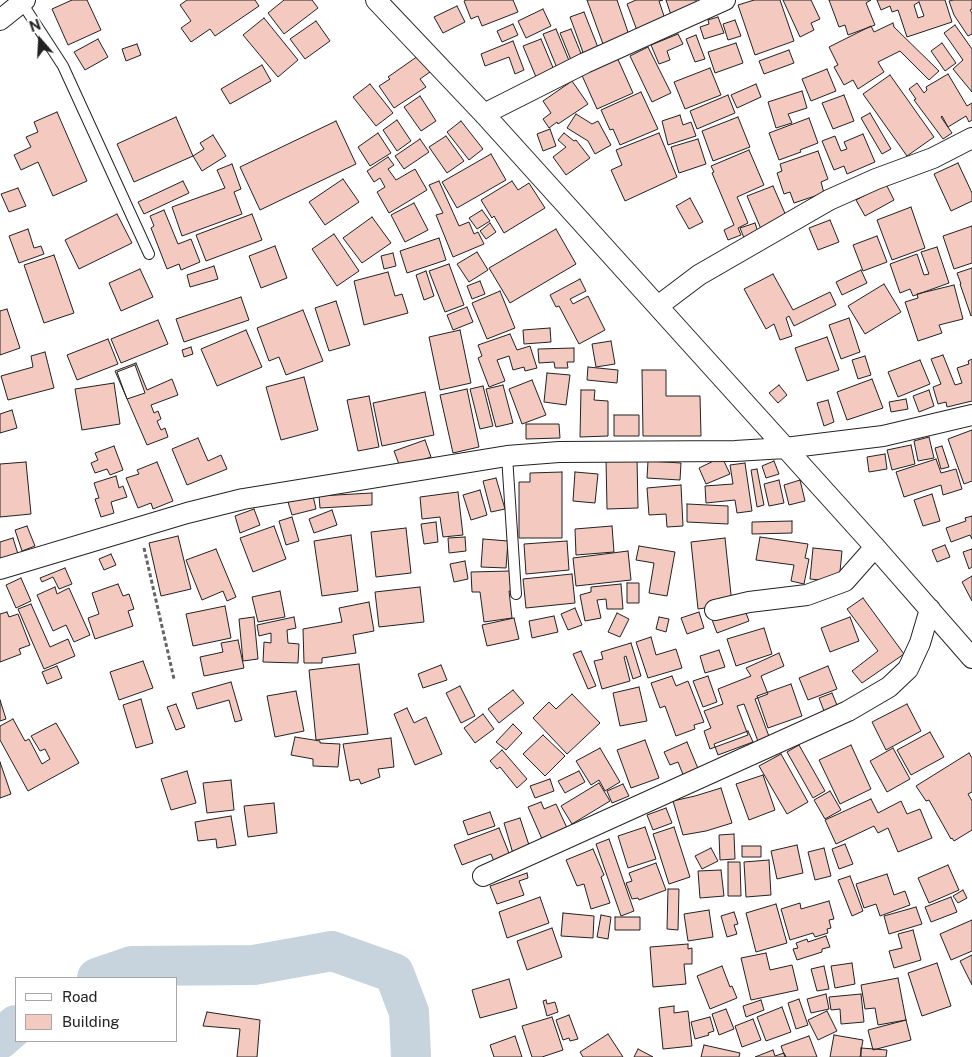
<!DOCTYPE html>
<html>
<head>
<meta charset="utf-8">
<style>
	body { margin:0 }
	#map { position:relative; width:972px; height:1057px; overflow:hidden; background:#fff; font-family:"Public Sans",sans-serif }
	canvas { display:block }
	.legend { position:absolute; left:15px; top:977px; width:162px; height:65px; box-sizing:border-box; background:#fff; border:1px solid #a7a7a7; margin:0; padding:6px 9px; list-style:none; font-size:15px; color:#222 }
	.legend li { display:flex; align-items:center; gap:10px; height:25px }
	.legend b { width:25px; border:1px solid #a7a7a7 }
	.north { position:absolute; left:15px; top:15px; width:50px; height:50px; -webkit-text-stroke:4px #fff; paint-order:stroke; rotate:341deg; font-size:14px; font-weight:700; line-height:20px; text-align:center; color:#222 }
	.north::after { content:''; display:block; margin:auto; width:18px; height:22px; background:#222; clip-path:polygon(50% 0,100% 100%,50% 72%,0 100%) }
</style>
</head>
<body>
<div id="map">
<canvas width="972" height="1057"></canvas>
<ul class="legend">
<li><b style="height:6px;background:#fff"></b>Road</li>
<li><b style="height:14px;background:#f3c9c0"></b>Building</li>
</ul>
<div class="north">N</div>
</div>
<script>
const ctx = document.querySelector('canvas').getContext('2d');
ctx.lineJoin = 'round';
const toPath = rows => new Path2D(rows.map(r => 'M' + r).join(''));
function trace(path, color, width, dash) { ctx.strokeStyle = color; ctx.lineWidth = width; ctx.lineCap = dash ? 'butt' : 'round'; ctx.setLineDash(dash || []); ctx.stroke(path); }
function fill(path, color) { ctx.fillStyle = color; ctx.fill(path, 'evenodd'); }
trace(toPath([
	[97,978,132,966,254,965,332,951,394,973,409,1012,411,1057],
	[0,1039,16,1025]
]), '#c7d3dd', 40);
const building = toPath([
	[72,0,87,0,101,30,68,45,52,9,72,0],
	[187,0,255,0,259,6,215,36,210,29,191,42,181,28,191,21,180,5,187,0],
	[284,0,312,0,318,8,284,34,268,13,284,0],
	[466,0,513,0,518,12,482,26,478,16,471,19,464,1,466,0],
	[587,0,617,0,629,35,603,44,587,0],
	[636,0,663,0,659,1,666,22,638,33,627,4,636,0],
	[666,0,696,0,698,6,671,15,666,0],
	[754,0,780,0,794,41,755,55,738,5,754,0],
	[783,0,811,0,820,19,811,23,814,30,800,37,783,0],
	[829,0,871,0,866,3,875,25,848,35,845,25,839,27,829,0],
	[877,0,945,0,952,22,907,37,898,10,892,12,890,6,881,10,877,0],
	[919,2,924,16,918,18,914,5,919,2],
	[953,0,972,0,972,9,970,10,972,13,972,34,968,36,954,15,949,1,953,0],
	[457,6,465,22,443,33,434,17,457,6],
	[543,9,551,26,526,38,518,21,543,9],
	[584,12,599,50,584,55,570,17,584,12],
	[718,17,724,33,704,39,700,27,709,24,708,20,718,17],
	[264,18,298,60,278,77,243,35,264,18],
	[735,20,741,36,728,40,723,24,735,20],
	[316,21,330,41,305,59,290,39,316,21],
	[893,23,894,27,939,71,929,80,900,51,878,62,884,72,858,89,853,80,844,85,834,67,838,65,829,47,871,26,874,32,893,23],
	[513,24,518,35,502,42,497,31,513,24],
	[955,25,972,49,972,92,953,69,963,60,944,33,955,25],
	[556,29,570,63,557,68,543,34,556,29],
	[571,29,582,56,571,60,560,33,571,29],
	[678,34,683,44,667,51,670,60,659,64,651,45,678,34],
	[696,35,705,59,695,62,686,39,696,35],
	[98,39,108,57,85,70,74,52,98,39],
	[541,39,554,70,536,77,523,46,541,39],
	[513,41,524,70,515,74,509,57,485,66,481,54,513,41],
	[736,43,743,63,715,73,708,52,736,43],
	[942,43,956,63,945,71,931,51,942,43],
	[137,44,141,55,126,61,122,49,137,44],
	[648,47,671,93,652,102,630,56,648,47],
	[789,50,794,63,764,74,759,61,789,50],
	[616,55,633,93,597,109,580,71,616,55],
	[418,56,430,72,420,79,426,87,394,108,379,86,390,79,388,77,418,56],
	[262,65,271,81,230,104,221,89,262,65],
	[710,68,721,95,685,109,674,82,710,68],
	[827,69,836,91,811,101,802,79,827,69],
	[948,74,967,106,972,103,972,120,969,122,966,116,948,127,942,116,941,117,952,133,943,139,914,100,916,99,909,89,917,83,924,93,927,90,926,87,948,74],
	[890,75,934,137,907,156,863,94,890,75],
	[572,81,588,104,558,124,557,122,549,128,543,119,551,113,543,101,572,81],
	[370,84,393,113,376,126,353,97,370,84],
	[756,84,761,97,737,108,731,95,756,84],
	[802,91,807,108,788,114,792,123,776,128,768,102,802,91],
	[641,92,658,129,620,145,613,129,610,130,601,110,641,92],
	[728,95,735,113,697,129,690,111,728,95],
	[844,95,854,121,833,129,822,103,844,95],
	[420,96,436,121,421,131,404,107,420,96],
	[57,112,87,181,53,196,38,162,21,170,14,155,31,147,26,137,38,132,34,122,57,112],
	[870,113,891,149,882,154,861,118,870,113],
	[576,114,592,124,598,121,611,145,595,154,588,141,567,128,576,114],
	[680,115,683,125,691,122,696,136,668,145,662,121,680,115],
	[176,117,193,156,134,182,117,144,176,117],
	[738,117,750,147,713,161,702,131,738,117],
	[809,118,818,143,800,150,801,152,779,160,769,133,809,118],
	[397,120,411,141,397,151,383,130,397,120],
	[336,121,356,164,260,210,240,167,336,121],
	[461,121,483,149,469,160,447,132,461,121],
	[550,129,556,146,543,151,537,134,550,129],
	[378,133,391,153,370,166,358,147,378,133],
	[564,133,574,141,576,140,590,158,566,175,553,157,566,147,558,140,564,133],
	[659,133,677,177,625,201,611,170,622,165,616,150,659,133],
	[863,134,875,162,847,174,844,166,834,170,822,141,835,136,841,151,847,149,844,142,863,134],
	[213,135,226,156,202,171,193,156,204,149,200,143,213,135],
	[446,136,464,161,447,173,429,147,446,136],
	[420,139,429,152,404,169,395,156,420,139],
	[698,139,706,164,679,173,671,147,698,139],
	[749,150,764,185,737,197,748,223,738,228,741,235,728,240,724,230,734,225,712,173,714,172,711,166,749,150],
	[818,151,828,179,821,182,824,193,794,203,790,192,784,194,777,173,782,171,780,164,818,151],
	[491,154,506,180,457,208,442,182,491,154],
	[388,157,394,165,388,169,396,180,415,169,427,190,389,213,377,192,385,187,380,178,374,182,367,171,388,157],
	[958,163,972,193,972,201,951,211,934,174,958,163],
	[232,164,241,189,234,192,242,214,182,236,172,207,225,188,217,170,232,164],
	[343,179,359,202,325,225,309,202,343,179],
	[183,181,189,193,144,214,138,202,183,181],
	[439,181,459,226,469,222,474,234,478,232,484,244,453,257,436,215,443,213,429,185,439,181],
	[512,181,518,190,529,183,545,208,504,233,494,216,492,218,481,200,512,181],
	[886,184,894,200,865,216,856,200,886,184],
	[773,186,787,218,761,229,747,196,773,186],
	[18,188,26,206,9,212,1,194,18,188],
	[690,198,703,222,689,229,676,206,690,198],
	[414,203,428,230,405,242,391,215,414,203],
	[911,207,925,248,892,260,877,220,911,207],
	[164,210,178,244,191,239,200,262,181,270,179,264,167,269,151,228,154,226,150,216,164,210],
	[482,210,490,221,477,229,469,218,482,210],
	[117,214,132,243,79,269,65,240,117,214],
	[252,214,262,240,206,261,196,235,252,214],
	[372,217,391,243,362,263,343,238,372,217],
	[830,220,839,242,818,250,809,228,830,220],
	[490,223,496,232,486,239,480,231,490,223],
	[755,223,758,232,744,238,740,228,755,223],
	[972,226,972,263,954,269,943,236,972,226],
	[28,229,34,248,41,246,44,254,19,263,9,236,28,229],
	[556,229,576,264,510,303,489,268,556,229],
	[334,234,359,271,337,286,312,249,334,234],
	[877,236,887,262,863,271,853,245,877,236],
	[439,238,446,260,407,273,400,251,439,238],
	[275,246,287,278,261,288,249,256,275,246],
	[937,247,949,283,913,296,910,289,900,293,890,264,917,254,924,275,929,274,921,252,937,247],
	[477,252,488,270,469,282,457,264,477,252],
	[393,253,396,266,384,269,381,256,393,253],
	[54,255,74,313,44,323,24,265,54,255],
	[449,264,464,305,445,312,429,271,449,264],
	[214,266,218,279,190,287,187,275,214,266],
	[972,268,972,315,971,316,960,284,961,284,957,273,972,268],
	[140,269,153,297,121,311,109,283,140,269],
	[861,270,867,283,842,295,836,282,861,270],
	[426,271,434,296,424,300,416,275,426,271],
	[388,272,395,296,402,294,408,313,364,325,354,281,388,272],
	[773,274,793,310,830,292,836,305,794,326,789,316,786,318,792,336,780,340,774,324,766,329,744,289,773,274],
	[580,279,586,291,570,299,573,304,588,296,605,330,579,344,559,306,556,307,550,295,580,279],
	[480,281,485,294,472,299,467,286,480,281],
	[884,284,901,312,865,334,848,306,884,284],
	[954,285,963,319,939,325,942,333,918,341,905,302,918,298,917,294,954,285],
	[500,291,515,328,487,339,472,303,500,291],
	[241,297,249,320,184,342,176,319,241,297],
	[336,301,350,345,329,351,315,308,336,301],
	[467,307,473,322,453,330,447,315,467,307],
	[7,309,20,348,0,355,0,311,7,309],
	[303,310,323,361,286,375,279,357,269,361,257,328,303,310],
	[849,318,860,352,841,359,829,325,849,318],
	[158,320,168,344,121,363,111,339,158,320],
	[550,328,551,342,524,344,523,330,550,328],
	[246,330,262,367,217,386,201,349,246,330],
	[460,330,471,383,440,390,429,337,460,330],
	[510,334,517,350,530,346,537,368,525,371,524,367,513,370,509,356,497,360,505,381,489,387,478,358,482,356,478,345,510,334],
	[827,337,839,370,807,381,795,348,827,337],
	[108,339,118,364,77,380,67,355,108,339],
	[611,341,615,364,596,367,592,344,611,341],
	[191,347,193,354,184,357,182,350,191,347],
	[574,348,574,362,567,362,568,368,555,368,554,362,539,363,538,349,574,348],
	[45,352,54,388,8,400,1,376,33,367,31,356,45,352],
	[943,355,955,385,962,383,957,368,969,364,968,361,972,359,972,401,947,407,946,402,938,404,933,387,941,384,931,359,943,355],
	[865,356,871,375,858,379,852,360,865,356],
	[920,360,930,384,898,397,888,372,920,360],
	[136,363,147,390,172,379,178,395,151,405,154,413,158,411,161,419,157,421,161,430,165,428,168,437,147,445,115,371,136,363],
	[135,365,145,393,127,399,117,372,135,365],
	[588,367,618,370,617,383,587,380,588,367],
	[642,370,666,370,666,396,700,396,701,436,643,436,642,370],
	[547,373,570,375,566,405,544,402,547,373],
	[304,377,318,430,281,440,266,387,304,377],
	[872,379,883,408,847,420,837,392,872,379],
	[532,380,546,415,522,424,509,389,532,380],
	[114,383,120,424,82,430,75,389,114,383],
	[503,385,513,423,496,427,486,389,503,385],
	[779,385,787,395,778,403,769,393,779,385],
	[483,386,493,426,480,429,470,389,483,386],
	[467,389,479,447,453,453,440,395,467,389],
	[581,390,595,390,594,400,608,401,608,436,580,437,581,390],
	[929,390,934,406,919,412,913,396,929,390],
	[425,392,434,435,382,446,373,403,425,392],
	[369,396,379,447,358,451,347,400,369,396],
	[906,399,908,409,891,412,889,402,906,399],
	[828,400,834,422,824,426,817,403,828,400],
	[12,410,17,428,0,433,0,414,12,410],
	[614,415,639,415,639,436,614,436,614,415],
	[526,424,559,424,560,438,526,439,526,424],
	[972,430,972,481,964,484,948,439,972,430],
	[929,437,934,458,918,461,914,441,929,437],
	[198,438,208,461,221,455,227,469,187,485,172,449,198,438],
	[425,440,431,457,400,467,394,451,425,440],
	[911,445,915,464,892,470,887,450,911,445],
	[114,446,123,470,110,475,107,469,95,473,91,463,98,460,95,453,114,446],
	[942,446,949,467,941,469,935,448,942,446],
	[885,454,887,469,869,472,867,457,885,454],
	[722,457,730,474,706,484,699,468,722,457],
	[637,458,638,508,607,509,606,459,637,458],
	[936,459,941,473,956,469,962,489,943,495,941,485,904,497,896,472,936,459],
	[648,461,681,463,680,480,647,478,648,461],
	[774,461,779,474,766,478,762,466,774,461],
	[26,462,31,514,0,517,0,464,26,462],
	[157,462,173,501,153,509,151,503,138,508,126,478,139,474,137,470,157,462],
	[745,463,752,511,737,513,735,500,706,503,705,486,733,484,730,465,745,463],
	[757,469,764,505,757,507,751,470,757,469],
	[562,472,562,538,519,538,519,482,530,482,530,473,562,472],
	[575,472,598,474,595,503,573,501,575,472],
	[116,476,119,488,123,486,127,497,111,502,114,513,101,517,95,499,99,498,94,483,116,476],
	[496,478,505,509,491,512,483,481,496,478],
	[779,480,784,503,769,506,764,484,779,480],
	[800,480,805,501,789,505,784,485,800,480],
	[681,485,683,526,667,527,666,514,649,515,647,488,681,485],
	[480,490,487,515,471,520,463,495,480,490],
	[458,492,463,535,443,537,440,517,422,519,420,497,458,492],
	[372,493,372,505,320,508,319,496,372,493],
	[932,494,940,521,923,526,914,500,932,494],
	[313,496,316,509,292,515,288,502,313,496],
	[687,504,728,506,728,524,687,522,687,504],
	[254,509,260,525,240,533,235,516,254,509],
	[332,510,337,525,314,533,309,519,332,510],
	[972,516,972,539,970,535,951,542,946,528,966,521,965,518,972,516],
	[292,517,299,541,286,545,279,521,292,517],
	[792,521,792,533,752,534,752,522,792,521],
	[436,522,438,542,424,544,421,524,436,522],
	[27,526,35,546,22,551,15,530,27,526],
	[274,526,286,559,253,572,240,538,274,526],
	[612,526,614,552,576,555,575,529,612,526],
	[406,528,411,573,376,577,371,532,406,528],
	[351,535,358,591,322,596,314,541,351,535],
	[178,536,191,589,161,596,149,543,178,536],
	[465,537,466,551,449,553,448,538,465,537],
	[760,537,808,544,805,558,809,559,804,584,791,581,794,565,756,560,760,537],
	[13,538,18,554,0,560,0,542,13,538],
	[725,538,732,604,698,609,691,542,725,538],
	[483,539,508,541,506,568,481,567,483,539],
	[567,541,569,570,526,574,524,544,567,541],
	[945,545,950,557,937,562,932,550,945,545],
	[639,546,675,552,667,596,649,593,654,563,636,560,639,546],
	[813,548,842,551,839,582,810,579,813,548],
	[216,549,236,597,227,601,223,591,202,600,186,560,216,549],
	[972,549,972,567,969,569,963,552,972,549],
	[628,551,631,580,576,586,573,558,628,551],
	[111,554,116,565,104,570,99,559,111,554],
	[465,561,468,579,454,582,450,564,465,561],
	[65,568,72,584,59,589,53,577,42,582,40,578,65,568],
	[510,571,511,591,509,591,512,618,484,622,480,592,472,592,471,572,510,571],
	[572,574,575,603,526,608,523,579,572,574],
	[972,576,972,601,962,582,972,576],
	[21,578,31,601,16,608,6,585,21,578],
	[627,583,639,583,639,603,627,603,627,583],
	[118,584,123,596,129,594,134,609,128,611,133,626,95,639,88,618,99,614,92,593,118,584],
	[621,584,623,609,607,609,606,599,597,600,601,618,585,621,580,595,591,592,591,587,621,584],
	[55,587,57,594,69,588,90,635,74,642,66,625,53,631,37,595,55,587],
	[420,587,424,622,379,627,375,592,420,587],
	[280,591,285,617,258,622,252,597,280,591],
	[863,598,904,654,862,683,852,671,878,651,847,609,863,598],
	[369,602,374,631,353,635,356,653,322,658,322,663,304,663,303,629,342,622,339,608,369,602],
	[31,604,50,647,68,639,75,656,44,669,18,609,31,604],
	[743,605,749,621,717,633,711,617,743,605],
	[225,606,231,638,193,646,186,614,225,606],
	[575,608,582,625,568,630,561,614,575,608],
	[7,612,9,617,18,614,30,645,19,649,21,654,0,662,0,614,7,612],
	[699,612,704,628,687,634,681,618,699,612],
	[617,613,629,619,620,637,608,632,617,613],
	[554,616,558,632,532,638,529,621,554,616],
	[254,617,258,659,243,661,239,619,254,617],
	[294,617,296,628,287,630,288,643,299,644,298,663,263,662,264,642,271,643,271,633,259,636,257,625,294,617],
	[659,617,669,619,666,632,656,629,659,617],
	[850,617,859,641,830,652,821,628,850,617],
	[514,618,519,639,487,646,482,625,514,618],
	[764,628,772,654,736,666,727,639,764,628],
	[651,637,656,655,676,649,682,668,648,678,636,642,651,637],
	[238,640,244,668,204,676,200,657,223,652,221,643,238,640],
	[631,643,641,676,633,679,626,656,624,657,630,681,602,689,594,661,603,659,601,652,631,643],
	[719,650,725,667,705,673,700,656,719,650],
	[581,651,596,686,588,689,573,654,581,651],
	[779,653,784,666,761,676,768,694,755,699,770,739,759,744,744,704,737,706,748,735,710,749,704,731,711,728,704,711,723,704,718,689,751,676,746,668,779,653],
	[143,661,153,688,119,700,110,672,143,661],
	[359,664,368,734,316,740,309,670,359,664],
	[441,665,447,680,423,688,418,674,441,665],
	[57,666,62,678,47,684,42,672,57,666],
	[828,666,837,689,808,700,799,678,828,666],
	[672,676,676,686,688,681,704,722,694,725,695,729,676,736,665,706,660,708,651,683,672,676],
	[708,676,717,702,703,707,693,681,708,676],
	[231,682,242,720,235,722,229,700,197,709,192,693,231,682],
	[791,684,802,716,768,728,757,696,791,684],
	[460,686,475,716,461,723,446,693,460,686],
	[639,687,647,721,620,726,613,693,639,687],
	[513,690,524,703,499,723,488,709,513,690],
	[296,691,304,731,275,737,267,696,296,691],
	[832,693,837,705,824,711,819,698,832,693],
	[572,694,600,723,567,754,533,718,549,702,556,709,572,694],
	[141,699,153,743,136,748,123,705,141,699],
	[0,700,6,719,0,721,0,700],
	[176,704,185,727,176,730,167,707,176,704],
	[907,704,921,731,886,750,872,722,907,704],
	[407,708,414,723,426,717,442,754,415,765,394,714,407,708],
	[483,714,494,729,475,743,464,728,483,714],
	[13,719,25,741,29,739,42,764,50,759,45,749,40,751,31,736,56,723,79,763,28,791,0,740,0,726,13,719],
	[513,724,522,733,506,750,496,742,513,724],
	[748,731,753,742,718,755,714,744,748,731],
	[930,732,944,757,911,775,897,750,930,732],
	[543,735,565,756,545,776,523,754,543,735],
	[295,737,320,741,320,743,340,744,338,767,313,766,313,759,291,755,295,737],
	[391,738,394,767,378,769,380,777,361,784,359,779,350,781,343,744,391,738],
	[645,740,659,778,631,788,617,750,645,740],
	[687,742,699,771,684,777,678,762,670,765,664,752,687,742],
	[799,745,825,791,813,798,787,752,799,745],
	[851,745,871,789,840,804,819,760,851,745],
	[600,748,620,782,605,791,599,780,591,785,576,761,600,748],
	[893,748,910,779,887,792,870,761,893,748],
	[502,750,527,779,517,788,500,767,497,769,490,761,502,750],
	[969,753,972,758,972,792,968,794,972,801,972,830,954,841,952,838,951,839,929,800,926,801,916,786,969,753],
	[781,754,808,802,787,814,759,766,781,754],
	[0,762,11,794,0,798,0,762],
	[187,771,196,803,171,810,161,779,187,771],
	[579,771,585,782,565,793,558,781,579,771],
	[763,775,775,810,749,820,736,784,763,775],
	[550,779,554,791,535,798,530,786,550,779],
	[231,780,234,810,207,813,203,783,231,780],
	[599,783,610,801,572,824,561,806,599,783],
	[623,784,629,796,612,803,607,791,623,784],
	[721,788,732,823,706,831,683,835,673,801,695,796,721,788],
	[830,791,841,810,825,819,814,800,830,791],
	[871,799,878,813,901,801,907,814,920,809,932,838,898,852,888,828,878,833,874,826,836,844,825,820,871,799],
	[541,802,544,809,556,804,567,828,542,839,528,807,541,802],
	[274,803,277,833,248,837,244,806,274,803],
	[666,808,672,823,653,830,647,815,666,808],
	[490,812,495,826,468,835,463,821,490,812],
	[231,816,236,845,217,848,216,839,198,841,195,822,231,816],
	[520,818,531,851,514,857,504,823,520,818],
	[645,827,656,859,628,868,618,836,645,827],
	[674,827,690,877,669,884,653,834,674,827],
	[499,828,511,858,495,864,491,854,462,865,454,845,499,828],
	[734,834,735,859,720,860,719,835,734,834],
	[609,839,634,911,621,916,596,844,609,839],
	[845,844,853,864,839,869,832,849,845,844],
	[797,845,803,873,777,879,771,851,797,845],
	[742,846,761,846,761,857,742,857,742,846],
	[711,848,718,861,702,869,695,856,711,848],
	[824,848,831,876,815,880,808,852,824,848],
	[593,849,604,875,601,877,610,903,591,909,584,884,577,886,566,860,593,849],
	[769,860,771,895,746,897,744,862,769,860],
	[728,862,740,862,741,896,728,896,728,862],
	[656,863,666,890,639,900,638,898,632,899,626,883,632,881,629,873,656,863],
	[948,865,959,890,929,903,918,878,948,865],
	[721,870,724,896,700,898,698,871,721,870],
	[527,873,528,878,519,881,524,895,497,904,490,886,527,873],
	[887,874,894,895,905,891,910,905,880,916,876,904,864,908,856,884,887,874],
	[850,876,863,911,852,916,838,880,850,876],
	[668,889,679,889,678,930,667,929,668,889],
	[963,890,967,898,958,903,953,896,963,890],
	[540,897,549,923,507,938,499,912,540,897],
	[951,897,957,912,931,922,925,907,951,897],
	[829,901,834,919,829,920,831,928,827,929,828,933,815,937,813,933,790,940,781,909,800,903,801,909,829,901],
	[776,904,787,943,756,952,746,913,776,904],
	[916,907,922,924,889,934,884,916,916,907],
	[709,910,713,937,688,941,684,914,709,910],
	[734,912,738,924,734,925,737,934,727,937,721,916,734,912],
	[563,913,594,916,593,938,561,936,563,913],
	[601,915,611,917,608,939,597,937,601,915],
	[615,917,640,917,640,930,615,930,615,917],
	[972,920,972,951,951,960,940,934,972,920],
	[552,928,562,957,527,970,517,941,552,928],
	[913,930,921,960,894,968,889,951,902,948,898,934,913,930],
	[826,936,830,947,822,949,822,952,797,960,793,949,798,948,796,943,807,939,808,942,826,936],
	[688,944,688,949,692,948,692,964,684,964,686,984,653,987,650,947,688,944],
	[766,953,770,970,792,965,798,990,751,1000,741,958,766,953],
	[972,955,972,985,960,961,972,955],
	[852,963,855,984,835,988,831,966,852,963],
	[937,963,951,1006,922,1016,908,973,937,963],
	[722,966,730,987,732,986,737,998,710,1009,697,976,722,966],
	[824,966,829,989,817,991,811,969,824,966],
	[898,978,906,1020,878,1025,875,1008,865,1009,861,985,898,978],
	[509,979,517,1008,480,1018,472,990,509,979],
	[826,994,829,1009,811,1013,807,999,826,994],
	[861,994,864,1022,841,1024,840,1009,831,1010,829,997,861,994],
	[799,999,808,1025,796,1029,788,1003,799,999],
	[546,1000,547,1004,555,1002,558,1012,547,1016,543,1001,546,1000],
	[761,1000,764,1010,746,1017,743,1006,761,1000],
	[674,1006,674,1013,688,1011,692,1046,663,1049,659,1008,674,1006],
	[782,1007,791,1032,766,1041,757,1017,782,1007],
	[726,1009,734,1029,719,1035,712,1014,726,1009],
	[827,1011,837,1031,818,1040,808,1020,827,1011],
	[207,1012,260,1020,257,1057,237,1057,240,1029,203,1026,207,1012],
	[569,1015,578,1039,570,1041,569,1038,563,1040,556,1020,569,1015],
	[552,1017,563,1050,542,1057,532,1057,522,1026,552,1017],
	[710,1017,714,1031,708,1033,709,1035,695,1039,691,1022,710,1017],
	[753,1019,761,1040,742,1047,735,1026,753,1019],
	[906,1020,911,1040,873,1050,868,1030,906,1020],
	[608,1034,623,1057,583,1057,580,1052,608,1034],
	[834,1035,863,1040,860,1057,830,1057,834,1035],
	[515,1036,522,1057,494,1057,490,1045,515,1036],
	[809,1036,817,1057,785,1057,781,1046,809,1036],
	[704,1045,740,1053,739,1057,701,1057,704,1045],
	[861,1048,887,1050,886,1057,861,1057,861,1048],
	[638,1049,653,1057,634,1057,638,1049],
	[773,1050,775,1056,784,1053,786,1057,755,1057,773,1050]
]);
fill(building, '#f3c9c0');
trace(building, '#222', 1);
const lane = toPath([
	[22,3,63,66,149,254],
	[507,456,516,594]
]);
const street = toPath([
	[376,0,484,114,875,547,972,658],
	[0,20,25,0],
	[484,114,585,63,725,0],
	[658,306,699,275,829,200,876,179,933,158,972,138],
	[0,569,187,513,243,499,507,456,559,452,735,451,785,448,883,436,972,415],
	[715,610,749,602,807,595,845,581,875,547],
	[483,876,848,711,889,687,908,669,920,643,930,609]
]);
trace(lane, '#222', 12);
trace(street, '#222', 22);
trace(toPath([
	[144,548,174,679]
]), '#646464', 3, [4, 2.5]);
trace(lane, '#fff', 10);
trace(street, '#fff', 20);
</script>
</body>
</html>
